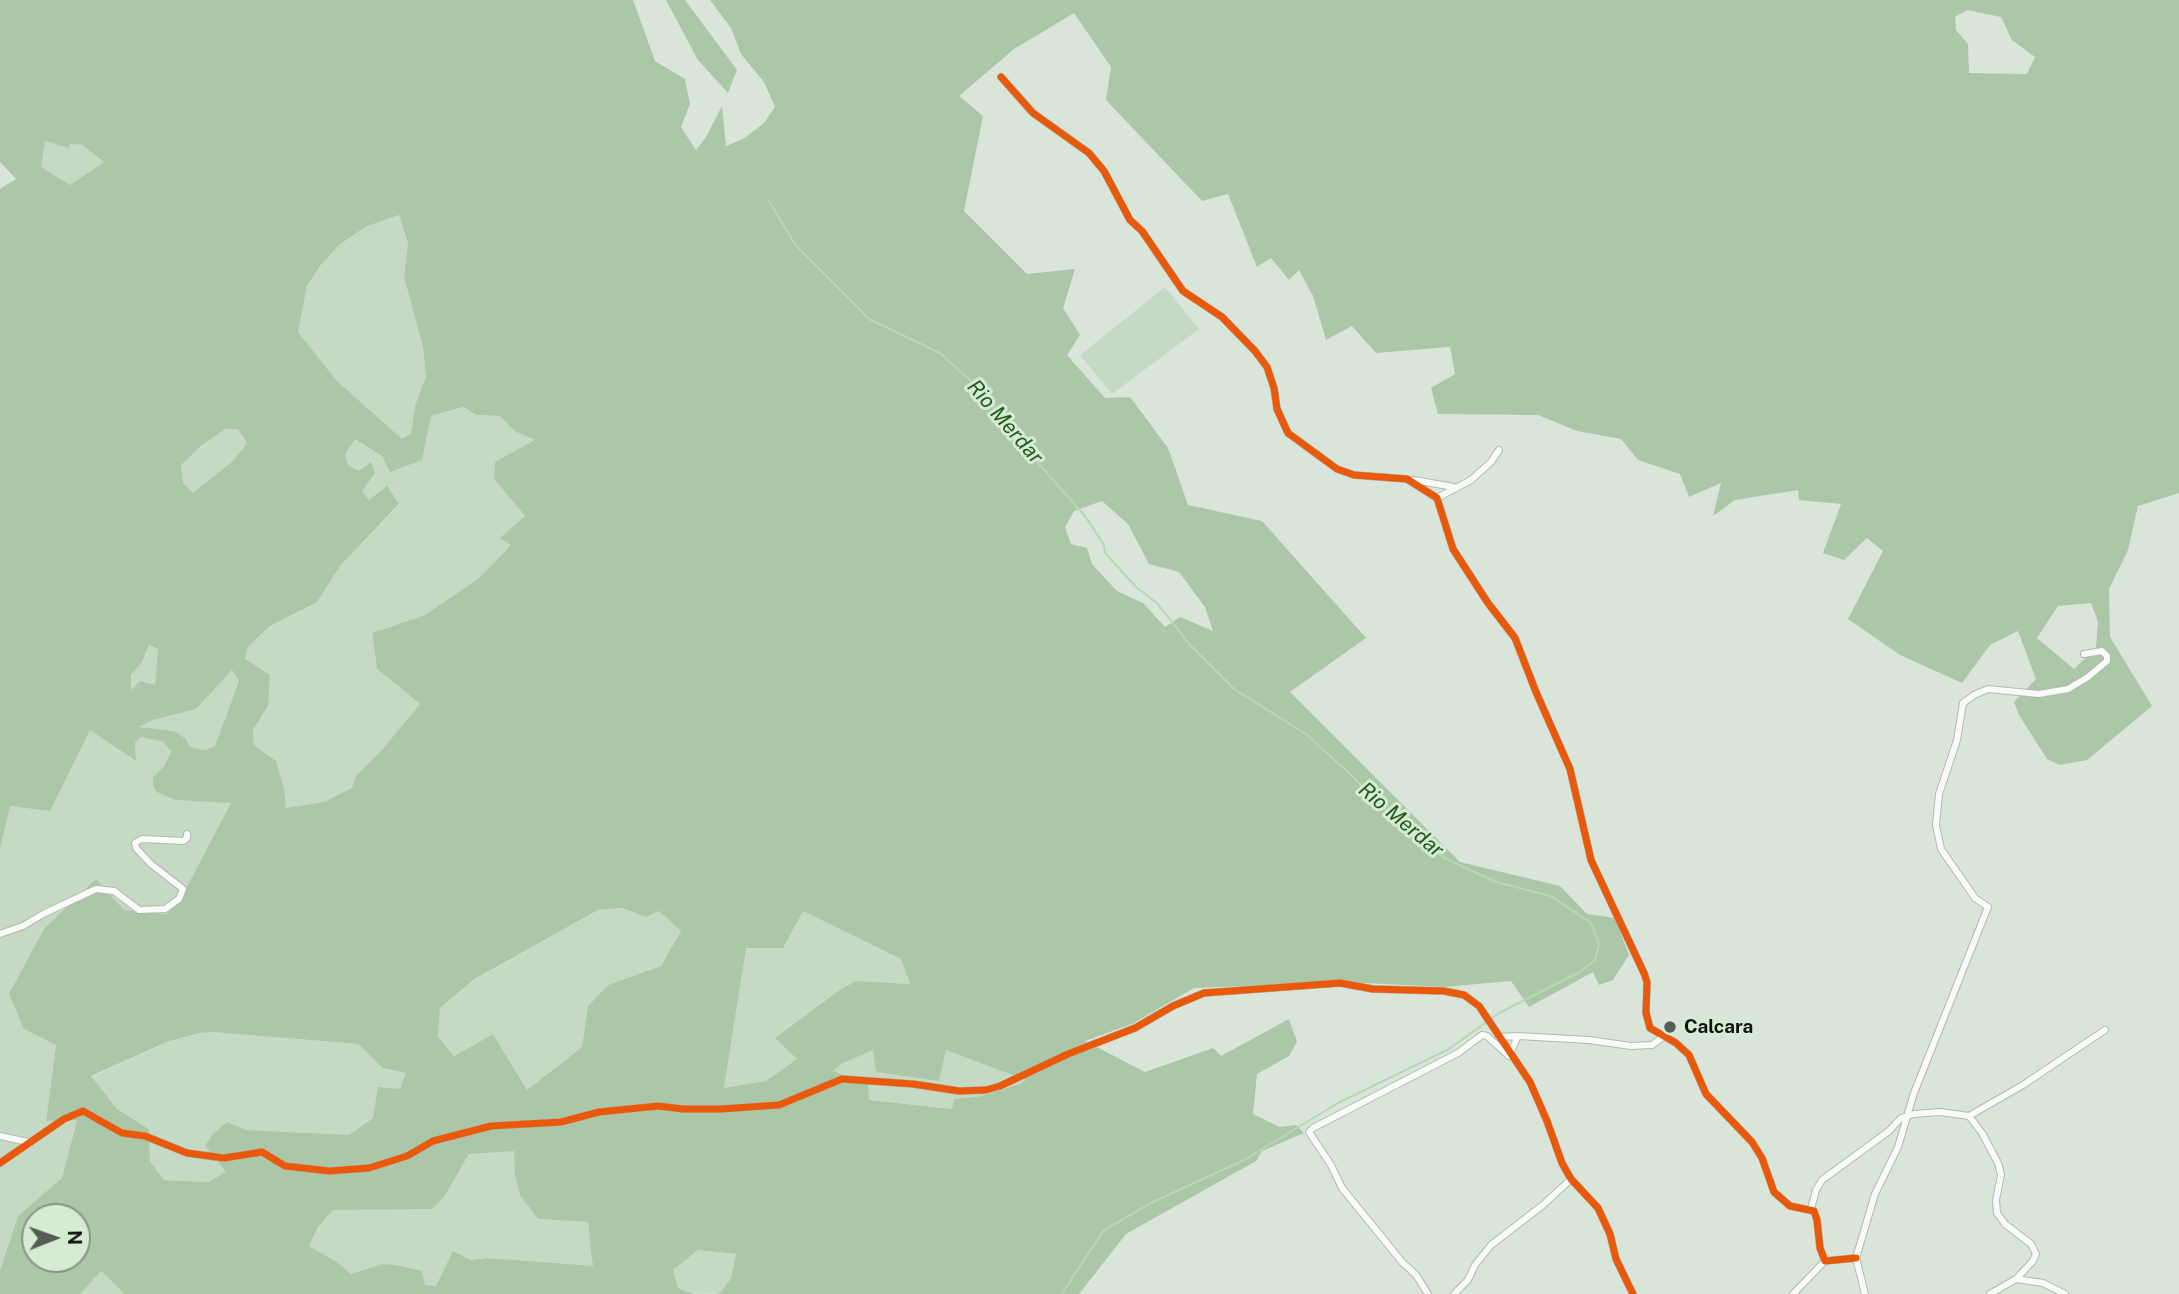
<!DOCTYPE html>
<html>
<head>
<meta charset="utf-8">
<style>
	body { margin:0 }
	#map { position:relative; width:2179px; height:1294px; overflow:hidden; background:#dae5d9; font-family:"Public Sans",sans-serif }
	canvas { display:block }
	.north { position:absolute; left:21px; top:1203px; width:70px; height:70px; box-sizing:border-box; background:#d6ead4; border:2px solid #869484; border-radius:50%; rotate:89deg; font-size:19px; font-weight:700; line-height:28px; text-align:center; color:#0d140c }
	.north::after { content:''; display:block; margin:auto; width:24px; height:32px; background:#555d54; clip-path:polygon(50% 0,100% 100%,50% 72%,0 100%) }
</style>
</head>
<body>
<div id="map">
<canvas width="2179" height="1294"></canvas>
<div class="north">N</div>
</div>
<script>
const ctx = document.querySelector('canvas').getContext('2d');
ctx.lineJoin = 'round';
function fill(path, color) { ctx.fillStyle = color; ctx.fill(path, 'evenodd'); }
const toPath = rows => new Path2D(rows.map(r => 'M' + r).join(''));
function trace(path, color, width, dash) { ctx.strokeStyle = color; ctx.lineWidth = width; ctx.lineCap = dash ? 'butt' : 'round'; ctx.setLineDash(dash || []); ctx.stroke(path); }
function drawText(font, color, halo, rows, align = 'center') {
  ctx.font = font + ' "Public Sans",sans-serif'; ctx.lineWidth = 6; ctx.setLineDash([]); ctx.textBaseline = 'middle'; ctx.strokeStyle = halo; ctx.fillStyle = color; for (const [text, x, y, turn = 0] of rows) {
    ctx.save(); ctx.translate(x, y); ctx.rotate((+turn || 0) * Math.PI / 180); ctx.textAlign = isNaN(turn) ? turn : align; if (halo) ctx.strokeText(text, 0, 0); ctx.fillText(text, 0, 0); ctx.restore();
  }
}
fill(toPath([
	[45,141,67,148,69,144,82,145,104,162,70,185,40,167],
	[399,215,408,243,404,277,423,347,426,378,415,406,411,433,402,439,337,381,298,332,307,286,320,266,339,245,365,227],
	[1165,287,1199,329,1112,394,1080,355],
	[463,407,477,415,500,416,514,431,536,440,494,479,525,516,501,538,511,545,478,579,425,615,372,633,377,669,420,704,380,752,356,776,353,788,324,802,286,808,284,788,276,761,254,745,253,731,268,706,256,667,244,659,247,648,269,628,317,602,340,566,399,505,369,500,361,491,359,471,348,465,345,455,355,439,382,456,389,471,422,460,431,416],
	[224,429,238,429,247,443,234,460,193,493,183,483,181,464,202,445],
	[149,645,158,649,155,686,131,691,131,675,142,662],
	[232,669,239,681,215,746,205,750,197,749,188,746,174,731,137,727,153,720,196,709],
	[90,730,136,760,135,743,141,737,164,741,171,752,164,766,153,777,175,800,232,802,181,898,167,914,124,910,96,879,24,1029,56,1045,46,1121,77,1119,62,1178,18,1216,0,1270,0,849,10,805,50,811],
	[622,908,646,917,659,911,681,931,661,966,608,985,588,1006,582,1047,527,1090,493,1034,454,1056,438,1037,440,1008,475,980,598,910],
	[803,911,901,959,910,984,856,981,841,989,775,1038,798,1059,766,1081,724,1088,746,947],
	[213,1032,358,1044,383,1068,407,1073,400,1089,373,1118,349,1135,246,1130,227,1172,208,1182,164,1180,150,1161,149,1129,117,1109,91,1077,168,1042,199,1033],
	[873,1050,946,1050,1027,1080,1020,1084,982,1096,954,1099,953,1109,869,1100,833,1072,840,1064],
	[514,1150,538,1219,588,1222,594,1267,487,1258,471,1260,437,1286,425,1285,422,1271,382,1264,351,1274,337,1262,309,1246,318,1227,333,1210,432,1209,444,1197,469,1154],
	[697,1250,736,1254,731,1278,720,1293,694,1294,678,1288,673,1270],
	[101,1271,125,1294,80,1294]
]), '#c6d9c4');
fill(toPath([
	[0,0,633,0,655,61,685,79,690,104,681,127,696,150,706,137,722,106,726,146,743,139,764,123,775,107,764,82,741,54,731,28,710,0,2179,0,2179,493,2138,506,2128,550,2109,589,2110,637,2152,706,2087,760,2060,765,2047,759,2019,715,2014,702,2036,679,2018,631,1990,645,1962,683,1900,655,1848,619,1883,551,1867,538,1844,560,1823,553,1841,504,1799,500,1798,490,1735,500,1713,516,1721,483,1689,497,1680,474,1638,460,1621,439,1577,431,1538,415,1438,414,1431,388,1455,374,1450,347,1376,353,1352,326,1326,340,1313,296,1299,270,1289,280,1271,258,1257,267,1228,194,1202,201,1106,100,1111,67,1074,13,1014,49,959,96,983,116,964,211,1027,274,1075,269,1063,308,1080,335,1067,355,1105,398,1130,397,1168,448,1188,505,1262,521,1366,638,1290,692,1460,862,1560,886,1587,914,1615,918,1629,955,1613,980,1599,985,1593,972,1529,1007,1511,981,1444,987,1345,982,1194,988,1132,1024,1085,1041,1145,1072,1213,1048,1221,1056,1289,1019,1297,1042,1289,1056,1257,1074,1253,1114,1280,1127,1296,1125,1304,1133,1262,1151,1256,1161,1126,1234,1079,1294,715,1294,720,1293,731,1278,736,1254,698,1250,673,1270,678,1288,694,1294,125,1294,101,1271,80,1294,0,1294,0,1270,18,1216,62,1178,77,1120,46,1121,56,1045,24,1029,9,994,44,929,96,879,124,910,167,914,181,898,231,803,175,800,157,792,153,785,153,777,164,766,171,752,164,742,141,737,135,743,136,761,90,730,50,811,10,806,0,849,0,189,16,179,0,162],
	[1967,10,2001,17,2012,40,2035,57,2027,74,1969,73,1968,44,1956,30,1955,17],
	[45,141,68,148,70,144,82,145,104,162,70,185,41,167],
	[399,215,408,243,404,277,423,347,426,377,415,406,411,433,402,439,337,381,298,332,307,286,320,266,339,245,365,227],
	[463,407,477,415,500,416,514,431,535,440,495,462,494,479,525,516,500,538,511,545,478,579,425,615,372,633,377,669,420,704,380,752,356,776,352,788,324,802,286,808,284,788,276,761,254,745,253,730,268,706,270,675,245,659,247,648,269,627,317,602,340,566,399,504,387,486,369,500,362,491,375,473,371,462,359,471,348,465,345,455,355,439,382,456,390,472,422,460,431,416],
	[225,429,238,429,247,443,234,460,193,493,183,483,181,465,202,445],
	[1102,501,1128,524,1149,564,1179,572,1205,607,1213,631,1180,617,1165,627,1143,603,1117,591,1092,564,1087,548,1071,544,1065,527,1074,511],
	[2091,603,2098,622,2096,648,2074,669,2037,638,2058,606],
	[149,645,158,649,155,685,140,681,131,690,131,675,142,662],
	[232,670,239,681,215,746,205,750,197,749,189,746,186,739,174,731,139,727,153,720,196,709],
	[622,908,646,917,659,911,681,931,661,966,608,985,588,1006,582,1047,527,1090,493,1034,454,1056,438,1037,440,1008,475,979,598,910],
	[803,911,901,959,910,984,856,981,841,989,775,1038,797,1059,766,1081,724,1088,746,948,783,948],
	[213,1032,358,1044,383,1068,406,1073,400,1089,378,1087,373,1118,349,1135,246,1130,227,1122,213,1134,205,1146,226,1172,208,1182,164,1180,150,1161,149,1129,117,1109,91,1076,167,1042,199,1033],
	[873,1050,876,1072,939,1081,946,1050,1026,1080,1020,1084,982,1096,954,1099,952,1109,869,1100,868,1085,833,1071,841,1064],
	[514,1151,515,1175,520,1195,538,1219,588,1222,593,1266,487,1258,471,1260,453,1251,436,1286,425,1285,422,1271,396,1265,382,1264,351,1274,337,1262,309,1246,318,1227,333,1210,432,1209,444,1197,469,1154],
	[35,1217,77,1217,77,1259,35,1259],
	[666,0,685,0,737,70,728,93,698,60]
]), '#abc7a8');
trace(toPath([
	[769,201,796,246,869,319,940,353,982,391,1039,464,1085,516,1104,545,1105,553,1137,588,1157,603,1190,645,1234,689,1306,734,1349,773,1382,807,1444,858,1496,882,1551,896,1591,923,1599,944,1595,960,1580,972,1499,1013,1449,1049,1338,1103,1244,1160,1153,1202,1103,1231,1062,1294]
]), '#b6d8b2', 2);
const minor = toPath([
	[1001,77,1033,113,1089,153,1104,171,1130,220,1142,231,1183,291,1222,317,1255,351,1267,367,1274,388,1277,409,1288,433,1337,469,1354,475,1407,479,1437,498,1453,549,1488,603,1515,638,1536,692,1570,769,1591,860,1644,973,1647,982,1646,1013,1650,1028,1676,1043,1689,1055,1706,1094,1752,1142,1762,1158,1774,1192,1790,1206,1814,1211,1817,1220,1820,1248,1825,1261,1856,1258],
	[1414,480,1454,487],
	[1437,498,1471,480,1491,462,1499,450],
	[0,934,23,926,43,914,96,889,114,891,139,910,165,909,179,899,183,889,151,864,136,848,135,843,142,839,183,841,187,838,187,834],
	[1499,1037,1518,1036,1589,1040,1631,1046,1652,1045,1663,1037],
	[1510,1054,1518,1036],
	[1969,1116,1982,1133,1998,1163,2001,1175,1996,1200,1997,1213,2005,1224,2031,1244,2036,1254,2033,1261,2016,1279,1990,1294],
	[0,1136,28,1142],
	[0,1163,64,1119,83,1111,122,1133,145,1136,187,1153,224,1158,262,1152,285,1166,329,1171,369,1168,407,1156,433,1141,491,1126,561,1122,599,1112,658,1106,683,1109,721,1109,779,1105,842,1079,913,1084,959,1091,986,1090,1000,1086,1068,1054,1135,1028,1173,1006,1204,993,1340,983,1373,989,1444,991,1464,995,1479,1006,1530,1082,1547,1121,1562,1163,1571,1179,1598,1208,1610,1234,1616,1259,1633,1294],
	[1811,1209,1816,1190,1822,1180,1889,1131,1901,1118,1914,1114,1940,1112,1969,1116,2023,1085,2105,1030],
	[2016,1279,2043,1283,2065,1294],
	[1428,1294,1416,1275,1402,1262,1342,1188,1331,1165,1309,1132,1313,1128,1458,1053,1482,1035,1487,1036,1509,1056],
	[1454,1294,1468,1280,1475,1265,1491,1245,1543,1205,1571,1179],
	[1793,1294,1825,1261],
	[1865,1294,1856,1258,1875,1194,1898,1147,1914,1093,1988,907,1975,898,1941,849,1936,825,1939,794,1957,740,1963,703,1974,695,1988,689,2039,694,2068,689,2088,677,2107,661,2107,656,2102,651,2084,654]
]);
trace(minor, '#b1bab0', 8);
trace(minor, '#f9fbf9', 6);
trace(toPath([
	[1001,77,1033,113,1089,153,1104,171,1130,220,1142,231,1183,291,1222,317,1255,351,1267,367,1274,388,1277,409,1288,433,1337,469,1354,475,1407,479,1437,498,1453,549,1488,603,1515,638,1536,692,1570,769,1591,860,1644,973,1647,982,1646,1013,1650,1028,1676,1043,1689,1055,1706,1094,1752,1142,1762,1158,1774,1192,1790,1206,1814,1211,1817,1220,1820,1248,1825,1261,1856,1258],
	[0,1163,64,1119,83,1111,122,1133,145,1136,187,1153,224,1158,262,1152,285,1166,329,1171,369,1168,407,1156,433,1141,491,1126,561,1122,599,1112,658,1106,683,1109,721,1109,779,1105,842,1079,913,1084,959,1091,986,1090,1000,1086,1068,1054,1135,1028,1173,1006,1204,993,1340,983,1373,989,1444,991,1464,995,1479,1006,1530,1082,1547,1121,1562,1163,1571,1179,1598,1208,1610,1234,1616,1259,1633,1294]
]), '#e8590c', 7);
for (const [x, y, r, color] of [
	[1670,1027,7,"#555d54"]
]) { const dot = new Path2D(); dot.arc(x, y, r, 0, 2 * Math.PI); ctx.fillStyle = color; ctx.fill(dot); trace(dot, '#d6ead4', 2.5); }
drawText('bold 19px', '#0d140c', '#d6ead4', [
	["Calcara",1684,1027]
], 'left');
drawText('italic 21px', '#1f591c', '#d6ead4', [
	["Rio Merdar",1005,422,49],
	["Rio Merdar",1401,820,40]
]);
</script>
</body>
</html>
